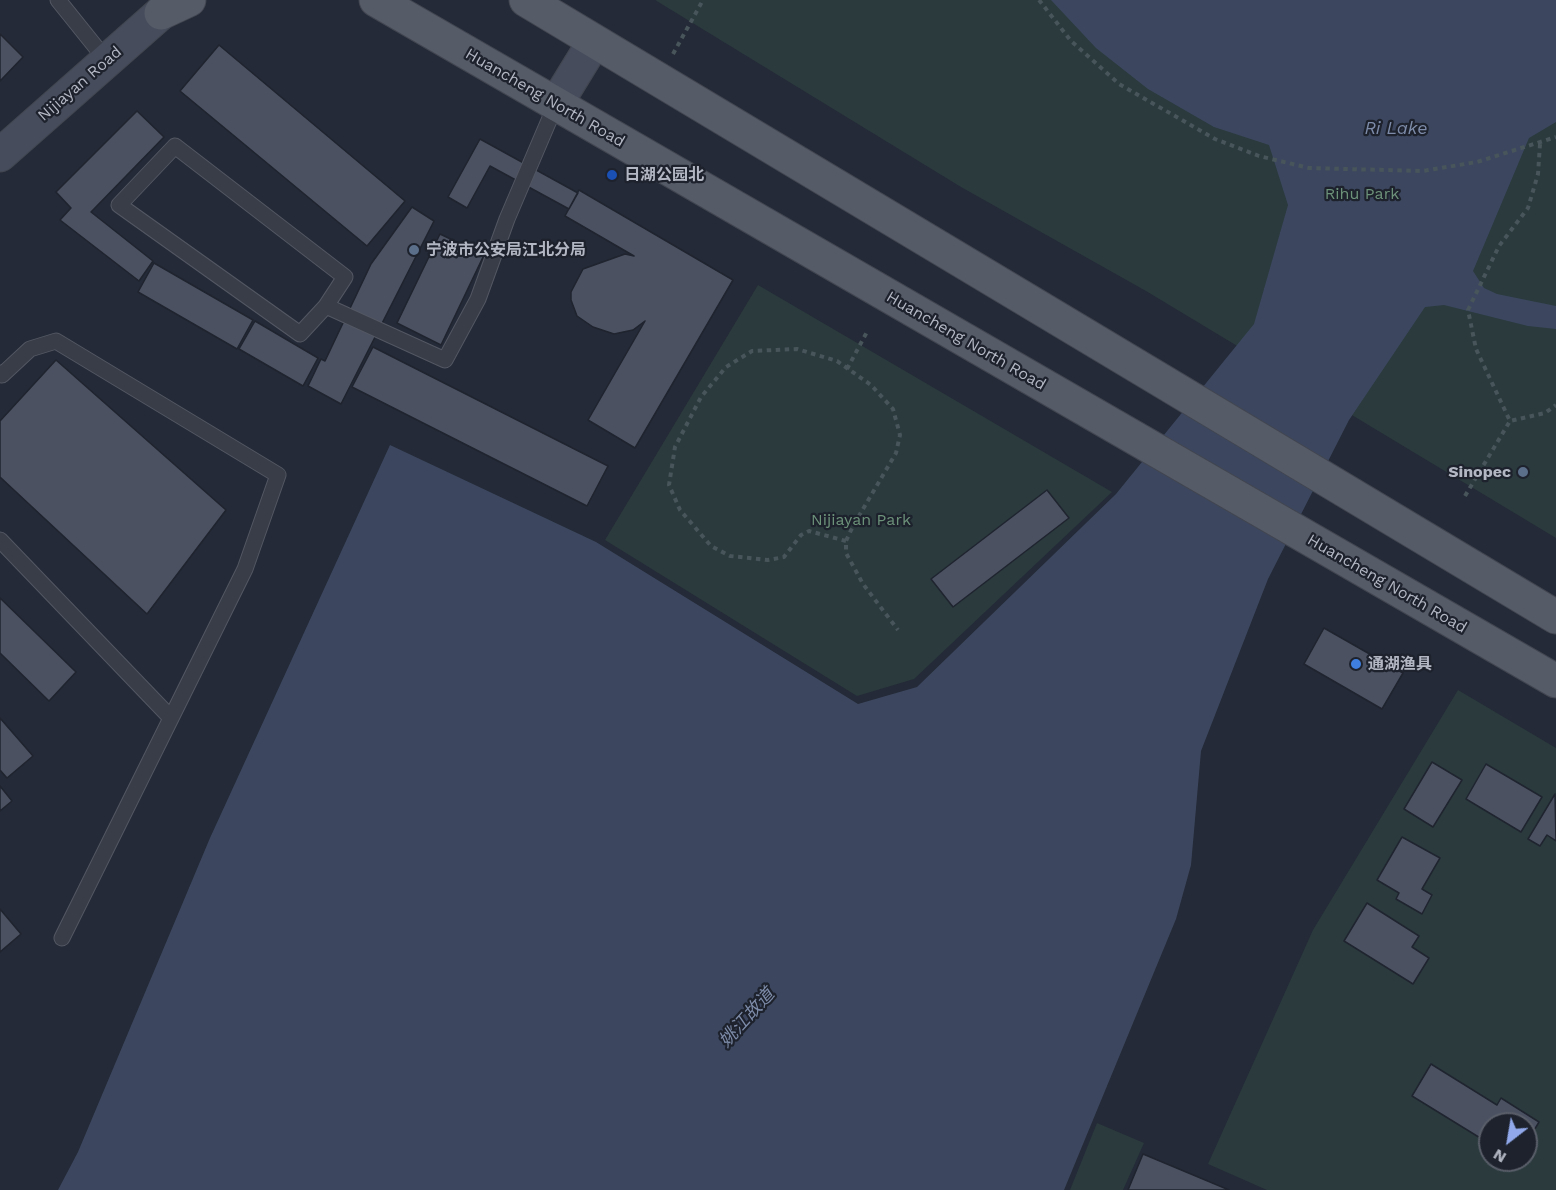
<!DOCTYPE html>
<html>
<head>
<meta charset="utf-8">
<style>
	body { margin:0 }
	#map { position:relative; width:1556px; height:1190px; overflow:hidden; background:#242a37; font-family:"Work Sans",sans-serif }
	canvas { display:block }
	.north { position:absolute; left:1478px; top:1112px; width:60px; height:60px; box-sizing:border-box; background:#1d222d; border:2px solid #595e69; border-radius:50%; rotate:211deg; font-size:16px; font-weight:700; line-height:24px; text-align:center; color:#b3b7c4 }
	.north::after { content:''; display:block; margin:auto; width:21px; height:27px; background:#91a9eb; clip-path:polygon(50% 0,100% 100%,50% 72%,0 100%) }
</style>
</head>
<body>
<div id="map">
<canvas width="1556" height="1190"></canvas>
<div class="north">N</div>
</div>
<script>
const ctx = document.querySelector('canvas').getContext('2d');
ctx.lineJoin = 'round';
function fill(path, color) { ctx.fillStyle = color; ctx.fill(path, 'evenodd'); }
const toPath = rows => new Path2D(rows.map(r => 'M' + r).join(''));
function trace(path, color, width, dash) { ctx.strokeStyle = color; ctx.lineWidth = width; ctx.lineCap = dash ? 'butt' : 'round'; ctx.setLineDash(dash || []); ctx.stroke(path); }
function drawText(font, color, halo, rows, align = 'center') {
  ctx.font = font + ' "Work Sans","Noto Sans SC",sans-serif'; ctx.lineWidth = 4.5; ctx.setLineDash([]); ctx.textBaseline = 'middle'; ctx.strokeStyle = halo; ctx.fillStyle = color; for (const [text, x, y, turn = 0] of rows) {
    ctx.save(); ctx.translate(x, y); ctx.rotate((+turn || 0) * Math.PI / 180); ctx.textAlign = isNaN(turn) ? turn : align; if (halo) ctx.strokeText(text, 0, 0); ctx.fillText(text, 0, 0); ctx.restore();
  }
}
fill(toPath([
	[655,0,1556,0,1556,538,1146,291,961,187],
	[758,285,1112,492,914,679,857,696,605,540],
	[1458,690,1556,748,1556,1190,1267,1190,1208,1164,1313,930],
	[1490,1124,1526,1124,1526,1160,1490,1160],
	[1097,1123,1144,1143,1123,1190,1070,1190]
]), '#2a3a3d');
fill(toPath([
	[1051,0,1556,0,1556,122,1529,138,1473,271,1484,288,1497,294,1556,306,1556,329,1528,326,1444,305,1425,307,1349,420,1268,579,1201,751,1191,865,1176,919,1064,1190,58,1190,78,1152,210,838,390,445,596,542,858,704,917,687,1116,494,1254,324,1288,205,1269,145,1214,127,1148,89,1096,48]
]), '#3c475f');
const building = toPath([
	[0,34,23,57,0,81,0,34],
	[219,45,405,201,367,246,180,91,219,45],
	[137,111,164,137,91,212,153,261,139,281,60,220,71,208,56,192,137,111],
	[480,139,578,193,569,209,490,166,467,208,448,197,480,139],
	[579,190,733,280,635,448,588,420,645,321,633,330,614,334,593,327,577,316,571,300,571,292,583,269,625,254,634,256,565,216,579,190],
	[412,207,434,221,341,404,308,386,321,359,325,361,371,264,412,207],
	[440,234,484,255,441,345,397,323,440,234],
	[154,263,253,320,237,349,138,292,154,263],
	[255,321,318,358,303,386,239,349,255,321],
	[373,347,608,466,587,506,352,387,373,347],
	[56,360,226,510,147,614,0,477,0,421,56,360],
	[1047,490,1069,518,953,607,931,579,1047,490],
	[0,598,76,672,49,701,0,653,0,598],
	[1324,628,1403,673,1382,709,1304,664,1324,628],
	[0,718,33,756,7,778,0,770,0,718],
	[1432,762,1462,780,1433,827,1404,809,1432,762],
	[1486,764,1542,797,1521,832,1466,799,1486,764],
	[0,786,12,801,0,811,0,786],
	[1555,794,1556,841,1547,835,1540,846,1528,839,1555,794],
	[1402,837,1440,858,1422,889,1432,895,1422,914,1396,899,1399,893,1377,880,1402,837],
	[1367,903,1419,936,1412,947,1429,958,1413,984,1344,941,1367,903],
	[0,909,21,934,0,952,0,909],
	[1431,1064,1497,1105,1501,1098,1539,1122,1526,1144,1526,1124,1490,1124,1490,1144,1412,1096,1431,1064],
	[1143,1154,1229,1190,1128,1190,1143,1154]
]);
fill(building, '#4b5161');
trace(building, '#1f242f', 1.5);
const lane = toPath([
	[58,0,107,61],
	[175,146,345,277,326,306,300,334,119,205,175,146],
	[326,306,445,360,478,299,507,219,556,104],
	[0,373,2,375,30,349,56,341,278,475,245,569,62,938],
	[0,540,171,718]
]);
const secondary = toPath([
	[556,104,594,42],
	[0,155,161,13]
]);
const primary = toPath([
	[376,0,1556,681],
	[526,0,1556,617],
	[161,13,189,0]
]);
trace(lane, '#535763', 17);
trace(secondary, '#414651', 35);
trace(primary, '#414651', 35);
trace(toPath([
	[1039,0,1071,41,1119,84,1215,139,1259,156,1309,168,1423,171,1477,162,1556,137],
	[673,54,703,0],
	[1540,144,1538,174,1528,208,1499,246,1468,310,1476,349,1510,421,1545,413,1556,405],
	[847,369,868,330],
	[1465,496,1510,421],
	[846,541,809,531,801,535,784,557,768,560,730,556,711,546,680,510,669,485,675,447,701,397,726,367,752,351,797,349,837,361,871,385,893,409,900,435,896,453,853,526,846,541,846,553,863,584,898,630]
]), '#48555a', 4, [4.5, 4.5]);
trace(lane, '#383d48', 15);
trace(secondary, '#464c5b', 33);
trace(primary, '#565b68', 33);
for (const [x, y, r, color] of [
	[612,175,6,"#1a4fb4"],
	[414,250,6,"#5c6f8a"],
	[1523,472,6,"#5c6f8a"],
	[1356,664,6,"#3f7fe0"]
]) { const dot = new Path2D(); dot.arc(x, y, r, 0, 2 * Math.PI); ctx.fillStyle = color; ctx.fill(dot); trace(dot, '#1d222d', 2); }
drawText('16px', '#b3b7c4', '#1d222d', [
	["Nijiayan Road",80,84,-41],
	["Huancheng North Road",545,98,30],
	["Huancheng North Road",966,341,30],
	["Huancheng North Road",1387,584,30]
]);
drawText('bold 16px', '#b3b7c4', '#1d222d', [
	["日湖公园北",624,175],
	["宁波市公安局江北分局",426,250],
	["Sinopec",1511,472,"right"],
	["通湖渔具",1368,664]
], 'left');
drawText('16px', '#6d927a', '#1d222d', [
	["Rihu Park",1362,194],
	["Nijiayan Park",861,520]
]);
drawText('italic 18px', '#7e8ca9', '#1d222d', [
	["Ri Lake",1396,129],
	["姚江故道",747,1018,-48]
]);
</script>
</body>
</html>
